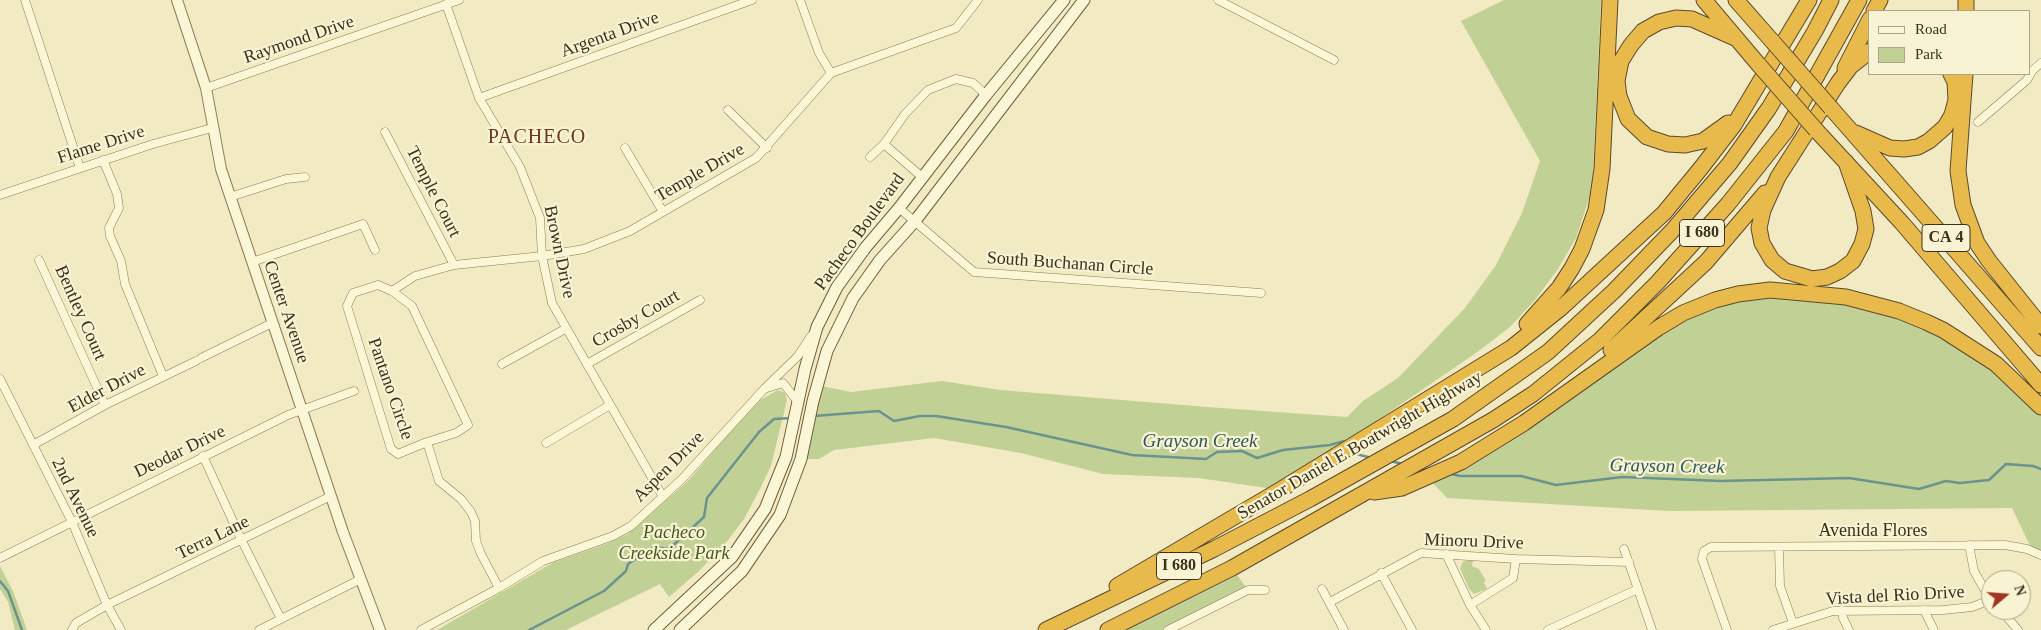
<!DOCTYPE html>
<html>
<head>
<meta charset="utf-8">
<style>
	body { margin:0 }
	#map { position:relative; width:2041px; height:630px; overflow:hidden; background:#f2eac2; font-family:Georgia,serif }
	canvas { display:block }
	.legend { position:absolute; left:1868px; top:10px; width:162px; height:65px; box-sizing:border-box; background:#f8f3d2; border:1px solid #ada58a; margin:0; padding:6px 9px; list-style:none; font-size:15px; color:#3c301d }
	.legend li { display:flex; align-items:center; gap:10px; height:25px }
	.legend b { width:25px; border:1px solid #ada58a }
	.north { position:absolute; left:1981px; top:570px; width:50px; height:50px; box-sizing:border-box; background:#f8f3d2; border:1px solid #ada58a; border-radius:50%; rotate:72deg; font-size:14px; font-weight:700; line-height:20px; text-align:center; color:#3c301d }
	.north::after { content:''; display:block; margin:auto; width:18px; height:22px; background:#a23422; clip-path:polygon(50% 0,100% 100%,50% 72%,0 100%) }
</style>
</head>
<body>
<div id="map">
<canvas width="2041" height="630"></canvas>
<ul class="legend">
<li><b style="height:6px;background:#fbf6d6"></b>Road</li>
<li><b style="height:14px;background:#c1d195"></b>Park</li>
</ul>
<div class="north">N</div>
</div>
<script>
const ctx = document.querySelector('canvas').getContext('2d');
ctx.lineJoin = 'round';
function fill(path, color) { ctx.fillStyle = color; ctx.fill(path, 'evenodd'); }
const toPath = rows => new Path2D(rows.map(r => 'M' + r).join(''));
function trace(path, color, width, dash) { ctx.strokeStyle = color; ctx.lineWidth = width; ctx.lineCap = dash ? 'butt' : 'round'; ctx.setLineDash(dash || []); ctx.stroke(path); }
function drawText(font, color, halo, rows, align = 'center') {
  ctx.font = font + ' Georgia,serif'; ctx.lineWidth = 4.5; ctx.setLineDash([]); ctx.textBaseline = 'middle'; ctx.strokeStyle = halo; ctx.fillStyle = color; for (const [text, x, y, turn = 0] of rows) {
    ctx.save(); ctx.translate(x, y); ctx.rotate((+turn || 0) * Math.PI / 180); ctx.textAlign = isNaN(turn) ? turn : align; if (halo) ctx.strokeText(text, 0, 0); ctx.fillText(text, 0, 0); ctx.restore();
  }
}
fill(toPath([
	[1504,0,1601,0,1593,173,1589,199,1576,238,1558,269,1535,300,1510,327,1476,353,1372,424,1380,427,1280,490,1199,478,1103,474,1021,453,934,438,834,450,819,459,801,459,817,385,851,392,942,381,1000,390,1207,407,1347,417,1363,401,1398,378,1465,308,1496,265,1522,213,1540,161,1461,21],
	[1738,294,1846,297,1965,343,2041,394,2041,555,2033,552,2012,508,1669,511,1447,498,1428,478,1658,328],
	[778,390,785,393,787,400,771,466,760,489,744,519,725,544,699,571,669,597,660,584,566,630,437,630,554,562,606,544,628,534,689,480,743,417,762,399],
	[1466,561,1473,561,1472,566,1479,569,1486,581,1484,582,1487,589,1474,594,1469,589,1460,568,1463,562],
	[0,566,13,591,27,630,15,630,8,602,0,589],
	[1232,568,1248,590,1168,630,1108,630]
]), '#c1d195');
trace(toPath([
	[814,416,879,411,894,421,920,416,936,416,1006,427,1132,455,1206,459,1217,452,1242,451,1257,458,1283,450,1330,445,1344,441,1347,444],
	[1354,452,1356,454,1372,458],
	[1389,461,1404,464],
	[1451,474,1460,476,1521,476,1556,485,1622,477,1721,481,1849,478,1919,489,1946,481,1960,483,1989,480,2006,464,2033,466,2041,469],
	[0,581,8,591,22,630],
	[529,630,604,591,626,571,628,564,654,547,669,549,704,517,707,498,759,432,774,419,791,418]
]), '#6b938f', 2.5);
const minor = toPath([
	[25,0,80,168],
	[800,0,819,53,831,73],
	[1218,0,1334,60],
	[446,4,479,98,520,167,540,218,542,256,552,303,663,497],
	[206,88,459,0],
	[479,98,752,0],
	[728,110,767,148],
	[1978,122,2027,80,2032,71,2041,63],
	[385,132,454,265],
	[884,144,922,177],
	[625,148,663,212],
	[870,157,884,144,905,114,928,90,956,79,973,83,986,95],
	[103,160,117,194,119,208,109,228,110,236,121,261,125,284,163,376],
	[0,195,153,144,212,128],
	[230,197,286,179,305,177],
	[899,208,974,272,1261,293],
	[39,260,105,405],
	[252,262,363,224,375,250],
	[378,285,392,291,412,306,468,425,456,433,427,442,398,454,391,449,347,306,353,293,378,285],
	[392,291,415,276,454,265,542,256,584,249,630,231,756,158,831,73,956,28,978,0],
	[201,358,272,323],
	[502,364,565,329],
	[587,364,700,300],
	[0,379,72,522,107,605,121,630],
	[767,388,783,383,798,402],
	[427,442,439,481,461,499,471,512,475,521,476,541,481,554,499,588],
	[546,443,610,405],
	[33,445,105,405,196,361],
	[203,456,242,541,281,619],
	[1969,545,1974,571,1991,601],
	[1779,547,1780,586,1793,623],
	[1624,549,1652,630],
	[1446,554,1470,605,1486,630],
	[0,558,288,415,354,391],
	[1381,573,1412,630],
	[1322,589,1344,630],
	[1330,602,1421,553,1516,559,1629,562],
	[1470,605,1513,578,1516,559],
	[1842,610,1843,618,1849,630],
	[1924,610,1934,630],
	[2001,610,2018,630],
	[72,630,76,623,107,605,331,496],
	[259,630,361,579],
	[421,630,499,588,543,561,613,536,631,526,682,479,765,388,798,356,811,336],
	[1168,630,1248,590,1265,590],
	[1548,630,1638,589],
	[1727,630,1702,559,1704,551,1711,547,2005,545,2027,549,2041,555],
	[1773,630,1833,611,1943,610,1972,607,1990,600]
]);
const tertiary = toPath([
	[177,0,206,88,221,169,343,532,380,630]
]);
const secondary = toPath([
	[654,630,732,557,765,509,786,457,805,369,817,327,837,287,866,247,899,208,986,95,1064,0],
	[680,630,742,571,780,515,801,459,813,401,827,351,853,298,880,260,915,221,1084,0]
]);
const motorway = toPath([
	[1704,0,1759,65],
	[1736,0,1773,42],
	[1966,0,1966,11],
	[1874,11,1880,0],
	[1845,68,1870,19],
	[1965,74,1958,171,1963,205,1977,243,1989,261,2041,326],
	[1831,108,2041,348],
	[1728,123,1703,141,1685,145,1668,144,1647,137,1628,119,1619,96,1617,81,1621,61,1631,45,1643,31,1659,22,1676,18,1692,19,1737,39],
	[1816,130,1902,223,2041,385],
	[1856,133,1890,148,1904,149,1918,147,1929,141,1945,127,1952,115,1956,100,1955,82,1951,74],
	[1846,162,1863,211,1866,229,1862,244,1853,261,1840,271,1827,277,1812,279,1785,271,1772,260,1762,243,1759,228,1763,210,1778,177,1838,83,1851,66,1870,51],
	[1527,324,1559,288,1572,268,1582,249,1596,210,1602,169,1610,0],
	[1611,350,1706,262,1765,193],
	[1374,492,1402,488,1461,462,1524,423,1658,328,1683,313,1715,300,1738,294,1770,290,1846,297,1899,311,1926,322,1943,330,1996,364,2041,407],
	[1117,586,1280,490,1511,348,1561,308,1664,213,1701,168,1734,125,1809,0],
	[1046,630,1214,549,1310,499,1453,419,1548,352,1614,291,1672,231,1730,163,1769,108,1815,31,1831,0],
	[1108,630,1232,568,1493,420,1533,394,1600,340,1658,282,1728,204,1786,131,1859,0]
]);
trace(minor, '#8d7c57', 9);
trace(tertiary, '#8d7c57', 12);
trace(secondary, '#6f5d3b', 13);
trace(motorway, '#5b492c', 17);
trace(minor, '#fbf6d6', 8);
trace(tertiary, '#fbf6d6', 10);
trace(secondary, '#fbf6d6', 11);
trace(motorway, '#e8ba4c', 15);
const motorwayBridge = toPath([
	[1773,42,1831,108],
	[1759,65,1816,130]
]);
trace(motorwayBridge, '#5b492c', 17, []);
trace(motorwayBridge, '#e8ba4c', 15);
for (const [x, y, w] of [
	[1702,233,45],
	[1946,238,48],
	[1179,566,45]
]) { const box = new Path2D(); box.roundRect(x - w / 2, y - 13.5, w, 27, 4); ctx.fillStyle = '#f8f3d2'; ctx.fill(box); trace(box, '#3c301d', 1); }
drawText('bold 16px', '#3c301d', null, [
	["I 680",1702,233],
	["CA 4",1946,238],
	["I 680",1179,566]
]);
drawText('18px', '#3c301d', '#f8f3d2', [
	["Argenta Drive",610,35,-20],
	["Raymond Drive",299,40,-19],
	["Flame Drive",101,145,-18],
	["Temple Drive",700,173,-30],
	["Temple Court",433,192,63],
	["Pacheco Boulevard",860,232,-54],
	["Brown Drive",559,252,78],
	["South Buchanan Circle",1070,264,4],
	["Center Avenue",286,312,71],
	["Bentley Court",80,313,66],
	["Crosby Court",636,319,-30],
	["Elder Drive",107,389,-28],
	["Pantano Circle",390,389,71],
	["Senator Daniel E Boatwright Highway",1360,446,-30],
	["Deodar Drive",180,452,-26],
	["Aspen Drive",669,467,-45],
	["2nd Avenue",75,498,64],
	["Avenida Flores",1873,531],
	["Terra Lane",213,538,-26],
	["Minoru Drive",1474,542,2],
	["Vista del Rio Drive",1895,596,-3]
]);
drawText('italic 18px', '#445a22', '#f8f3d2', [
	["Pacheco",674,533],
	["Creekside Park",674,554]
]);
drawText('italic 19px', '#2b595d', '#f8f3d2', [
	["Grayson Creek",1200,442],
	["Grayson Creek",1667,467,1]
]);
ctx.letterSpacing = '1px';
drawText('20px', '#6c3619', '#f8f3d2', [
	["PACHECO",537,138]
]);
ctx.letterSpacing = '0px';
</script>
</body>
</html>
